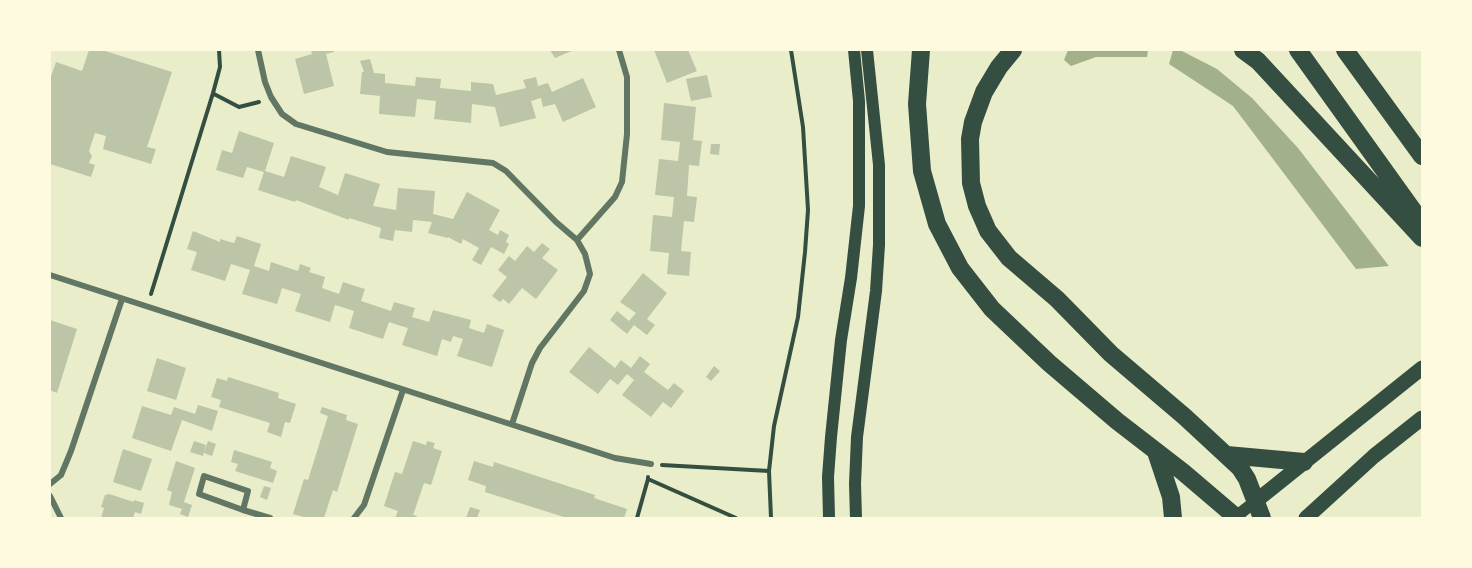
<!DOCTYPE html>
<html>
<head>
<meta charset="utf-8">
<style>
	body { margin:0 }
	#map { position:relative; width:1472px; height:568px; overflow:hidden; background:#e9edc9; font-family:"Nunito Sans",sans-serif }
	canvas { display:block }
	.frame { position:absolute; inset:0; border:51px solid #fefae0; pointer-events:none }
</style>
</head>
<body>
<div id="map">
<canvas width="1472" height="568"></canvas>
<div class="frame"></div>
</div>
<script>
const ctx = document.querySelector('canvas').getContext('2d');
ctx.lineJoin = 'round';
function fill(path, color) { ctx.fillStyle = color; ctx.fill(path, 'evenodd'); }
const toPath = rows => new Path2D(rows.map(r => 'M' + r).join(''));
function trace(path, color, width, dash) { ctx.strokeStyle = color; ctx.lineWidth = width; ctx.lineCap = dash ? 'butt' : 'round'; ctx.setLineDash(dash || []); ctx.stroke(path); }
fill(toPath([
	[1068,50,1148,50,1147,57,1096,57,1071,66,1064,60],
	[1173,50,1180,50,1217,69,1252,98,1298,148,1389,266,1356,269,1233,106,1169,64]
]), '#a3b18a');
fill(toPath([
	[89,50,102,50,172,72,147,147,156,149,151,164,103,149,106,136,95,133,89,151,92,156,89,163,95,165,91,177,50,164,50,79,56,62,82,71],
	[311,50,334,50,334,52,326,54,334,86,304,94,295,59,312,54],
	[550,50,574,50,555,58],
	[654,50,688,50,697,71,667,83],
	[370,59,374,73,385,74,385,83,415,86,416,77,441,79,440,88,471,91,471,82,493,84,496,95,526,88,523,80,536,77,538,86,548,83,552,92,583,78,596,107,563,122,555,104,543,107,541,98,531,101,536,118,500,127,495,107,472,104,471,123,434,119,436,101,417,99,415,117,379,114,380,96,360,94,362,72,364,72,360,61],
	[707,75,712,97,691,101,686,79],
	[664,103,696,107,693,140,702,141,699,166,689,165,687,196,697,197,694,222,684,221,681,251,691,252,689,276,667,274,669,253,650,251,653,215,672,217,674,197,655,195,659,159,678,161,680,142,661,140],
	[239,131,274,143,265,171,284,177,291,156,326,167,319,187,338,195,345,173,380,184,373,206,396,210,398,188,435,191,433,214,453,219,467,192,500,210,489,230,498,235,500,230,509,235,506,242,509,244,504,254,491,247,481,265,472,260,479,248,463,239,461,244,448,237,448,238,428,233,432,222,413,220,412,232,395,230,393,241,379,238,381,228,349,218,349,220,296,200,295,202,258,190,264,172,247,167,243,178,216,170,222,150,232,153],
	[711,144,720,144,719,155,710,154],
	[193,231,220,242,220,239,234,243,237,236,261,244,254,266,269,271,271,262,298,271,300,264,311,268,309,272,325,277,322,288,339,294,343,282,352,285,365,289,361,301,391,311,394,302,415,308,412,317,429,322,433,310,471,320,469,328,484,333,487,324,504,330,492,367,457,356,463,339,453,336,451,342,442,339,437,356,402,345,408,328,398,325,389,322,383,339,349,328,354,311,345,308,335,305,330,322,295,311,301,294,282,288,277,304,242,294,250,270,231,264,225,281,191,270,197,252,187,249],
	[542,243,550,249,542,258,558,270,536,299,522,288,509,304,503,299,500,302,492,296,507,277,498,270,509,256,515,261,527,246,534,252],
	[643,273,667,293,647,319,655,325,647,335,634,325,627,334,610,320,617,311,629,321,636,313,620,302],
	[50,320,77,329,57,393,50,390],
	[589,347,615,368,621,360,631,368,640,356,650,364,644,372,668,390,674,383,684,391,671,408,663,402,651,417,622,395,634,380,627,374,618,385,610,379,598,394,569,372],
	[157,358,186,368,176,400,147,391],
	[714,366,720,371,711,381,706,377],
	[228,377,279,393,278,398,296,404,290,423,285,422,281,437,267,432,270,423,219,407,221,400,211,397,217,378,227,381],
	[198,405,218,411,212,431,182,420,171,451,132,438,142,406,171,415,174,407,195,414],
	[322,407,347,415,346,420,358,424,337,492,333,490,324,518,308,518,293,514,304,479,308,480,328,416,320,413],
	[194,441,206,445,203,456,190,452],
	[208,441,216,444,212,456,204,453],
	[413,441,426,445,427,441,435,443,433,448,442,451,431,485,424,483,413,515,417,516,416,518,395,518,398,511,384,506,395,472,402,474],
	[123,449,152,459,141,491,113,482],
	[234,450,272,462,270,468,277,471,273,483,235,471,238,464,231,462],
	[176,461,195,468,184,502,192,505,188,517,180,514,182,509,169,505,172,492,167,490],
	[474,461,493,467,494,462,595,495,594,498,627,509,624,518,567,518,485,492,486,486,468,480],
	[264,486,271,488,267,500,260,497],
	[109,494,134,502,134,500,144,503,141,514,135,512,133,518,101,518,104,508,101,507,105,495],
	[470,507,480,510,477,518,466,518]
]), '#bcc5a7');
trace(toPath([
	[214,94,239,107,259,102],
	[151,294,213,93,220,67,219,50],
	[662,465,769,471],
	[648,477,648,479,736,518],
	[637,518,648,479],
	[771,518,769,471,774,426,798,317,805,252,808,210,803,127,791,50]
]), '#344e41', 4);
trace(toPath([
	[258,50,265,82,271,97,282,114,296,124,387,152,493,163,506,171,556,222,577,240,585,254,590,274,584,291,540,348,532,363,512,424],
	[577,240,615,197,622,182,627,134,627,77,619,50],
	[50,275,615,458,651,464],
	[50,484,61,475,71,451,122,299],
	[50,496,61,518],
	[243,510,248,491,204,476,199,494,243,510,270,518],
	[354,518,364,505,403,390]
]), '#617663', 6);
trace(toPath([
	[829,518,828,477,831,437,841,340,851,278,859,206,859,101,854,50],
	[856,518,855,484,857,437,876,291,879,245,879,165,867,50],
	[1234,518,1256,501]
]), '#344e41', 12);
trace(toPath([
	[1256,501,1422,368],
	[1306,518,1374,456,1422,418]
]), '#344e41', 15);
trace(toPath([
	[921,50,917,104,922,171,937,224,960,268,992,309,1049,363,1117,421,1183,472,1237,518],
	[1013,50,999,67,984,92,973,122,970,139,971,183,977,206,988,231,1009,258,1057,299,1111,354,1185,417,1240,468,1247,479,1262,518],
	[1243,50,1258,61,1422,238],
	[1298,50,1422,223],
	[1345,50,1422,156],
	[1156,452,1171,497,1173,518],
	[1227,455,1304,462]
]), '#344e41', 18);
</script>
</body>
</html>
